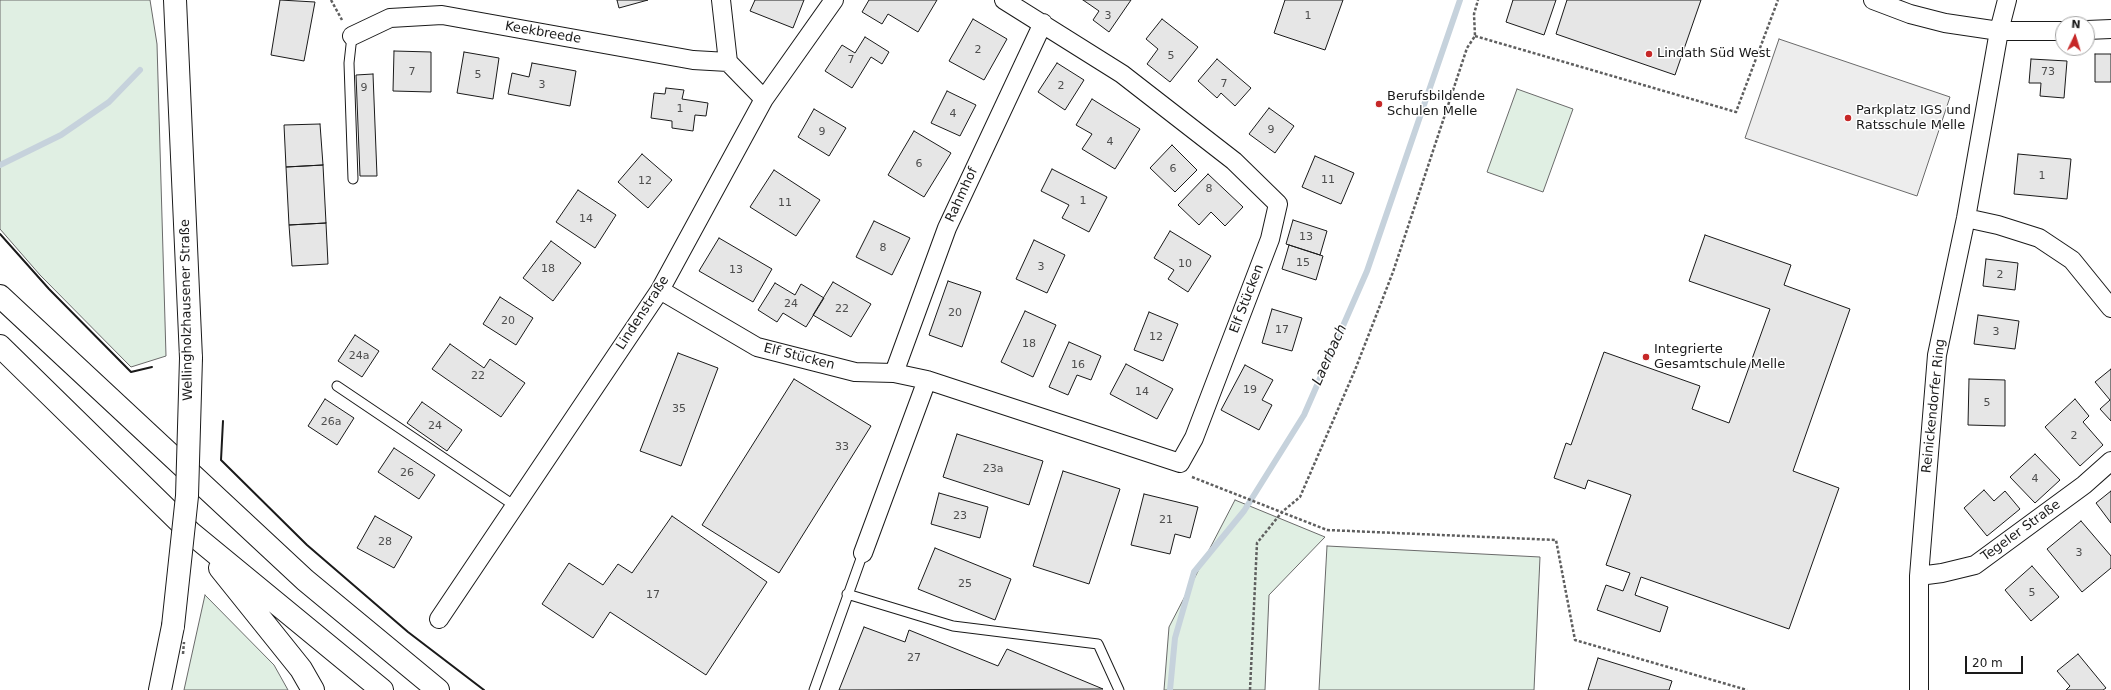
<!DOCTYPE html>
<html>
<head>
<meta charset="utf-8">
<style>
	body { margin:0 }
	#map { position:relative; width:2111px; height:690px; overflow:hidden; background:#fff; font-family:"DejaVu Sans",sans-serif }
	canvas { display:block }
	.north { position:absolute; left:2055px; top:16px; width:40px; height:40px; box-sizing:border-box; background:#fff; border:1px solid #a3a3a3; border-radius:50%; rotate:4deg; font-size:11px; font-weight:700; line-height:16px; text-align:center; color:#1a1a1a }
	.north::after { content:''; display:block; margin:auto; width:14px; height:18px; background:#c62828; clip-path:polygon(50% 0,100% 100%,50% 72%,0 100%) }
	.scale { position:absolute; left:1965px; top:656px; width:58px; height:18px; box-sizing:border-box; border:2px solid #1a1a1a; border-top:0; padding-left:5px; font-size:12px; line-height:14px; white-space:nowrap; color:#1a1a1a; -webkit-text-stroke:3px #fff; paint-order:stroke }
</style>
</head>
<body>
<div id="map">
<canvas width="2111" height="690"></canvas>
<div class="north">N</div>
<div class="scale">20 m</div>
</div>
<script>
const ctx = document.querySelector('canvas').getContext('2d');
ctx.lineJoin = 'round';
function fill(path, color) { ctx.fillStyle = color; ctx.fill(path, 'evenodd'); }
const toPath = rows => new Path2D(rows.map(r => 'M' + r).join(''));
function trace(path, color, width, dash) { ctx.strokeStyle = color; ctx.lineWidth = width; ctx.lineCap = dash ? 'butt' : 'round'; ctx.setLineDash(dash || []); ctx.stroke(path); }
function drawText(font, color, halo, rows, align = 'center') {
  ctx.font = font + ' "DejaVu Sans",sans-serif'; ctx.lineWidth = 3; ctx.setLineDash([]); ctx.textBaseline = 'middle'; ctx.strokeStyle = halo; ctx.fillStyle = color; for (const [text, x, y, turn = 0] of rows) {
    ctx.save(); ctx.translate(x, y); ctx.rotate((+turn || 0) * Math.PI / 180); ctx.textAlign = isNaN(turn) ? turn : align; if (halo) ctx.strokeText(text, 0, 0); ctx.fillText(text, 0, 0); ctx.restore();
  }
}
const green = toPath([
	[0,0,150,0,157,44,166,356,131,367,40,275,0,229,0,0],
	[1517,89,1573,109,1543,192,1487,172,1517,89],
	[1235,500,1325,537,1269,595,1265,690,1164,690,1169,627,1235,500],
	[1327,546,1540,557,1534,690,1319,690,1327,546],
	[205,595,274,665,288,690,184,690,205,595]
]);
fill(green, '#e0efe3');
trace(green, '#6a6a6a', 1);
const parking = toPath([
	[1779,39,1950,97,1917,196,1745,138,1779,39]
]);
fill(parking, '#ededed');
trace(parking, '#6a6a6a', 1);
trace(toPath([
	[0,165,61,135,109,102,140,70],
	[1170,690,1175,638,1194,572,1244,511,1304,415,1367,271,1460,0]
]), '#c6d2dc', 6);
const building = toPath([
	[280,0,315,2,304,61,271,55,280,0],
	[617,0,648,0,619,8,617,0],
	[755,0,804,0,793,28,750,11,755,0],
	[869,0,937,0,918,32,888,14,882,24,862,12,869,0],
	[1083,0,1131,0,1109,32,1093,20,1099,11,1083,0],
	[1285,0,1343,0,1325,50,1274,33,1285,0],
	[1513,0,1556,0,1544,35,1506,22,1513,0],
	[1567,0,1701,0,1675,75,1556,34,1567,0],
	[973,19,1007,39,984,80,949,61,973,19],
	[1162,19,1198,47,1170,82,1147,64,1158,49,1146,39,1162,19],
	[865,37,889,52,882,64,871,57,852,88,825,71,842,45,855,53,865,37],
	[394,51,431,52,431,92,393,91,394,51],
	[464,52,499,58,493,99,457,93,464,52],
	[2095,54,2111,54,2111,82,2095,82,2095,54],
	[1217,59,1251,88,1235,106,1221,93,1217,98,1198,81,1217,59],
	[2031,59,2067,61,2064,98,2040,96,2041,83,2029,83,2031,59],
	[532,63,576,71,570,106,508,94,512,73,529,77,532,63],
	[1057,63,1084,80,1065,110,1038,92,1057,63],
	[373,74,377,176,360,176,356,75,373,74],
	[666,88,684,90,682,99,708,103,706,116,695,115,693,131,672,128,672,121,651,118,654,93,665,94,666,88],
	[947,91,976,105,960,136,931,123,947,91],
	[1092,99,1140,129,1115,169,1082,149,1092,134,1076,125,1092,99],
	[1269,108,1294,126,1275,153,1249,134,1269,108],
	[814,109,846,128,829,156,798,137,814,109],
	[320,124,323,165,286,167,284,125,320,124],
	[914,131,951,153,924,197,888,175,914,131],
	[1172,145,1197,170,1175,192,1150,168,1172,145],
	[642,154,672,180,648,208,618,182,642,154],
	[2018,154,2071,159,2067,199,2014,194,2018,154],
	[1315,156,1354,173,1341,204,1302,187,1315,156],
	[323,165,326,223,289,225,286,167,323,165],
	[1052,169,1107,197,1089,232,1062,218,1069,205,1041,191,1052,169],
	[774,170,820,200,796,236,750,207,774,170],
	[1208,174,1243,207,1225,226,1211,212,1199,225,1178,205,1208,174],
	[578,190,616,215,595,248,556,222,578,190],
	[1293,220,1327,231,1320,255,1286,244,1293,220],
	[874,221,910,238,892,275,856,257,874,221],
	[326,223,328,264,292,266,289,225,326,223],
	[1170,231,1211,256,1188,292,1168,279,1174,270,1154,258,1170,231],
	[1705,235,1791,265,1784,285,1850,309,1793,471,1839,488,1789,629,1641,577,1635,595,1668,607,1660,632,1597,610,1606,585,1623,591,1630,573,1606,565,1631,495,1588,480,1585,489,1554,478,1566,443,1571,445,1604,352,1700,386,1692,409,1729,423,1770,309,1689,281,1705,235],
	[719,238,772,269,753,302,699,271,719,238],
	[1034,240,1065,255,1047,293,1016,279,1034,240],
	[551,241,581,263,553,301,523,278,551,241],
	[1289,245,1323,256,1316,280,1282,269,1289,245],
	[1986,259,2018,263,2015,290,1983,286,1986,259],
	[948,281,981,292,962,347,929,335,948,281],
	[833,282,871,304,851,337,813,315,833,282],
	[775,283,795,295,801,284,824,298,806,327,783,313,777,322,758,310,775,283],
	[500,297,533,318,516,345,483,324,500,297],
	[1272,309,1302,318,1292,351,1262,343,1272,309],
	[1025,311,1056,325,1033,377,1001,362,1025,311],
	[1149,312,1178,324,1163,361,1134,350,1149,312],
	[1978,315,2019,321,2015,349,1974,344,1978,315],
	[355,335,379,351,362,377,338,361,355,335],
	[1069,342,1101,356,1091,380,1077,375,1068,395,1049,387,1069,342],
	[450,344,484,368,490,359,525,383,501,417,432,369,450,344],
	[678,353,718,368,681,466,640,451,678,353],
	[1126,364,1173,389,1157,419,1110,394,1126,364],
	[1245,365,1273,380,1262,400,1272,405,1259,430,1221,410,1245,365],
	[2111,369,2111,421,2100,409,2110,400,2095,382,2111,369],
	[794,379,871,426,779,573,702,525,794,379],
	[1969,379,2005,380,2005,426,1968,425,1969,379],
	[325,399,354,418,337,445,308,426,325,399],
	[2075,399,2089,416,2083,422,2103,445,2080,466,2045,427,2075,399],
	[422,402,462,430,447,451,407,423,422,402],
	[957,434,1043,461,1029,505,943,477,957,434],
	[394,448,435,475,419,499,378,472,394,448],
	[2035,454,2060,480,2035,503,2010,477,2035,454],
	[1063,471,1120,489,1089,584,1033,566,1063,471],
	[1984,490,1994,501,2005,491,2020,509,1987,536,1964,508,1984,490],
	[2111,491,2111,523,2096,503,2111,491],
	[939,493,988,507,980,538,931,524,939,493],
	[1144,494,1198,507,1190,538,1175,534,1170,554,1131,545,1144,494],
	[375,516,412,537,394,568,357,548,375,516],
	[672,516,767,582,706,675,610,612,593,638,542,604,569,563,603,585,618,564,632,573,672,516],
	[2081,521,2111,556,2111,568,2082,592,2047,549,2081,521],
	[935,548,1011,579,995,620,918,589,935,548],
	[2032,566,2059,597,2031,621,2005,590,2032,566],
	[864,627,905,642,909,630,998,666,1007,649,1103,689,839,690,864,627],
	[2078,654,2106,688,2103,690,2066,690,2070,686,2057,671,2078,654],
	[1598,658,1672,681,1669,690,1588,690,1598,658]
]);
fill(building, '#e6e6e6');
trace(building, '#1a1a1a', 1);
const service = toPath([
	[352,36,349,63,353,179],
	[337,386,515,506],
	[847,594,953,626,1098,644,1119,690],
	[814,690,863,553]
]);
const minor = toPath([
	[721,0,728,62],
	[1873,0,1910,14,1945,23,1999,31,2063,31],
	[2087,30,2111,29],
	[352,36,390,18,442,15,693,60,728,62,764,99],
	[1966,218,1998,225,2039,238,2072,260,2111,308],
	[660,290,757,347,855,372,894,373,927,380,1180,463,1194,438,1270,239,1278,204,1234,161,1122,74,1004,0],
	[894,373,947,228,1043,23],
	[863,553,927,380],
	[1919,576,1942,573,1975,565,2084,485,2111,461],
	[439,619,660,290,764,99,834,0],
	[1919,690,1919,576,1937,355,1966,218,1999,31,2007,0]
]);
const secondary = toPath([
	[175,0,191,358],
	[160,690,173,626]
]);
const motorway = toPath([
	[0,296,305,580,438,690],
	[0,346,191,533,382,690],
	[220,568,301,669,313,690]
]);
trace(service, '#1a1a1a', 11);
trace(minor, '#1a1a1a', 20);
trace(secondary, '#1a1a1a', 24);
trace(motorway, '#1a1a1a', 24);
trace(toPath([
	[331,0,342,20],
	[1475,36,1736,112,1778,0],
	[1192,477,1327,530,1556,540,1575,640,1747,690],
	[1250,690,1257,543,1282,512,1300,497,1355,370,1393,272,1467,48,1475,36,1474,14,1478,0]
]), '#5f5f5f', 2.5, [3, 2]);
trace(service, '#fff', 9);
trace(minor, '#fff', 18);
trace(secondary, '#fff', 22);
trace(motorway, '#fff', 22);
const secondaryBridge = toPath([
	[173,626,187,496,191,358]
]);
trace(secondaryBridge, '#1a1a1a', 24, []);
trace(toPath([
	[183,654,184,642]
]), '#5f5f5f', 2.5, [3, 2]);
trace(secondaryBridge, '#fff', 22);
trace(toPath([
	[0,234,49,289,131,372,152,367],
	[223,421,221,460,307,545,408,632,484,690]
]), '#1a1a1a', 2);
for (const [x, y, r, color] of [
	[1649,54,4,"#c62828"],
	[1379,104,4,"#c62828"],
	[1848,118,4,"#c62828"],
	[1646,357,4,"#c62828"]
]) { const dot = new Path2D(); dot.arc(x, y, r, 0, 2 * Math.PI); ctx.fillStyle = color; ctx.fill(dot); trace(dot, '#fff', 1.5); }
drawText('11px', '#4d4d4d', null, [
	["3",1108,16],
	["1",1308,16],
	["2",978,50],
	["5",1171,56],
	["7",851,60],
	["7",412,72],
	["73",2048,72],
	["5",478,75],
	["7",1224,84],
	["3",542,85],
	["2",1061,86],
	["9",364,88],
	["1",680,109],
	["4",953,114],
	["9",1271,130],
	["9",822,132],
	["4",1110,142],
	["6",919,164],
	["6",1173,169],
	["1",2042,176],
	["11",1328,180],
	["12",645,181],
	["8",1209,189],
	["1",1083,201],
	["11",785,203],
	["14",586,219],
	["13",1306,237],
	["8",883,248],
	["15",1303,263],
	["10",1185,264],
	["3",1041,267],
	["18",548,269],
	["13",736,270],
	["2",2000,275],
	["24",791,304],
	["22",842,309],
	["20",955,313],
	["20",508,321],
	["17",1282,330],
	["3",1996,332],
	["12",1156,337],
	["18",1029,344],
	["24a",359,356],
	["16",1078,365],
	["22",478,376],
	["19",1250,390],
	["14",1142,392],
	["5",1987,403],
	["35",679,409],
	["26a",331,422],
	["24",435,426],
	["2",2074,436],
	["33",842,447],
	["23a",993,469],
	["26",407,473],
	["4",2035,479],
	["23",960,516],
	["21",1166,520],
	["28",385,542],
	["3",2079,553],
	["25",965,584],
	["5",2032,593],
	["17",653,595],
	["27",914,658]
]);
drawText('13px', '#1a1a1a', '#fff', [
	["Keekbreede",543,33,10],
	["Rahmhof",962,195,-65],
	["Elf Stücken",1247,299,-69],
	["Wellingholzhausener Straße",187,310,-91],
	["Lindenstraße",643,313,-57],
	["Elf Stücken",799,357,14],
	["Reinickendorfer Ring",1934,406,-84],
	["Tegeler Straße",2021,531,-36]
]);
drawText('13px', '#1a1a1a', '#fff', [
	["Lindath Süd West",1657,54],
	["Berufsbildende",1387,97],
	["Schulen Melle",1387,112],
	["Parkplatz IGS und",1856,111],
	["Ratsschule Melle",1856,126],
	["Integrierte",1654,350],
	["Gesamtschule Melle",1654,365]
], 'left');
drawText('italic 14px', '#1a1a1a', '#fff', [
	["Laerbach",1330,355,-66]
]);
</script>
</body>
</html>
